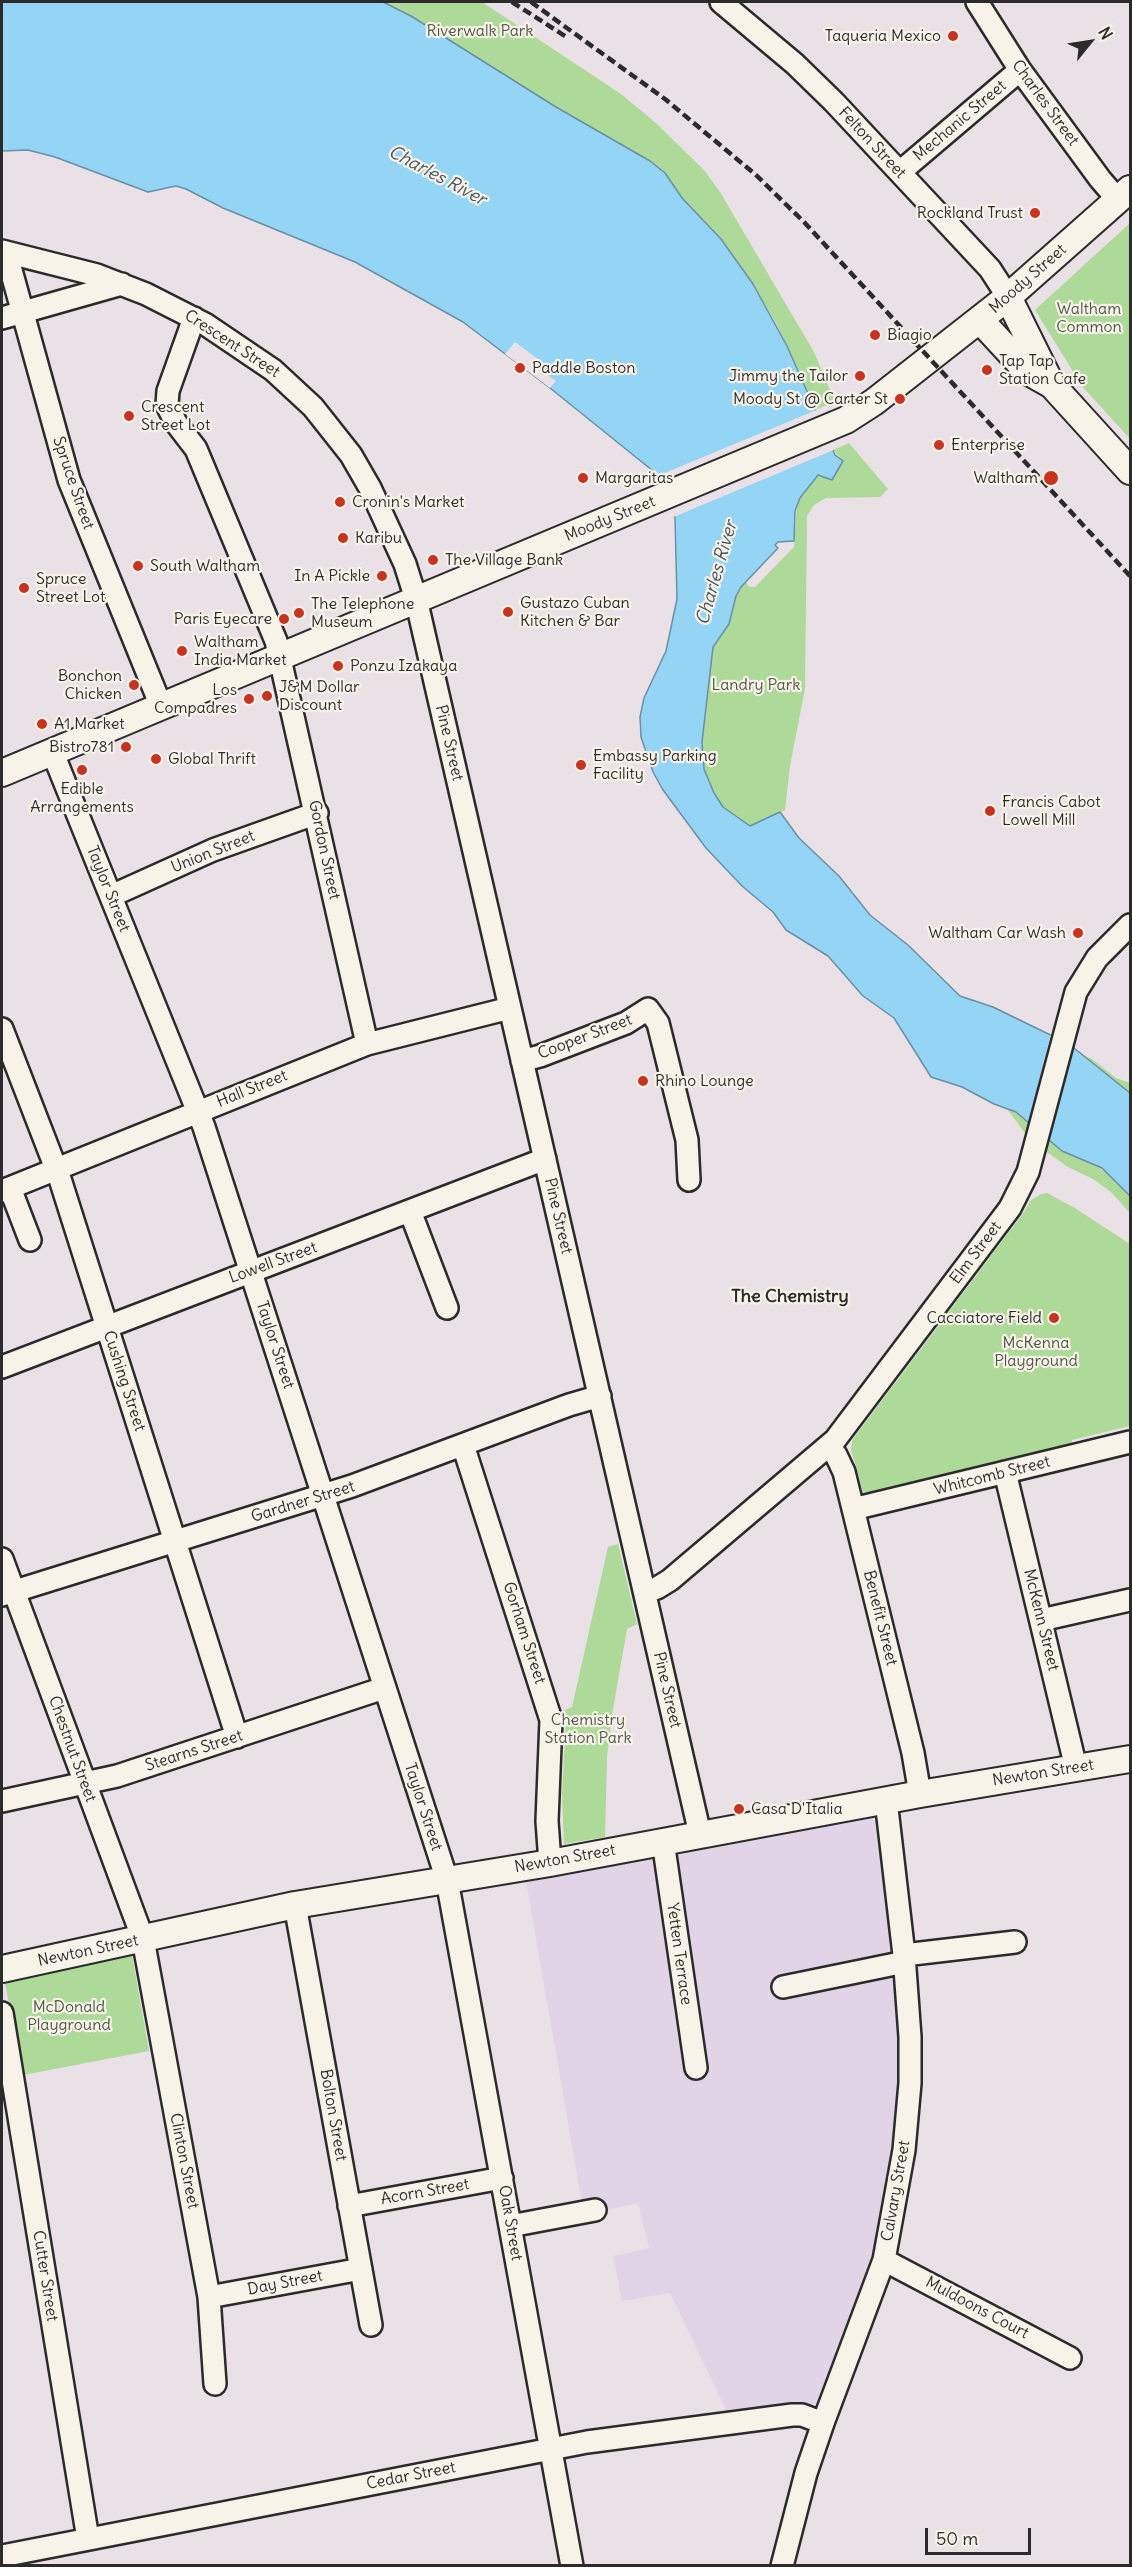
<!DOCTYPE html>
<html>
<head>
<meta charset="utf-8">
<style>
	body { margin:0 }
	#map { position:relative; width:1132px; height:2567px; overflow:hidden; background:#eae1e7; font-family:Delius,sans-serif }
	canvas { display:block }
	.frame { position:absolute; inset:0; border:3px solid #2b2b2b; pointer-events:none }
	.north { position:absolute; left:1060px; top:12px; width:60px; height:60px; -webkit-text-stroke:4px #f7f3e8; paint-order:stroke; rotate:60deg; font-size:16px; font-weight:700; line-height:24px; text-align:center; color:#2b2b2b }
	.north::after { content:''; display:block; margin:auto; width:21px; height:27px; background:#2b2b2b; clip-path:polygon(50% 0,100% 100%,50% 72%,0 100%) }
	.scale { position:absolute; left:925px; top:2528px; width:106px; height:27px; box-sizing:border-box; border:3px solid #2b2b2b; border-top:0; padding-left:8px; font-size:18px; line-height:21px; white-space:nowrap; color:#2b2b2b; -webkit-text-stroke:4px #f7f3e8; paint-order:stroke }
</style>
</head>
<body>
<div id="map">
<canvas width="1132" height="2567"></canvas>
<div class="frame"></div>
<div class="north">N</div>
<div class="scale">50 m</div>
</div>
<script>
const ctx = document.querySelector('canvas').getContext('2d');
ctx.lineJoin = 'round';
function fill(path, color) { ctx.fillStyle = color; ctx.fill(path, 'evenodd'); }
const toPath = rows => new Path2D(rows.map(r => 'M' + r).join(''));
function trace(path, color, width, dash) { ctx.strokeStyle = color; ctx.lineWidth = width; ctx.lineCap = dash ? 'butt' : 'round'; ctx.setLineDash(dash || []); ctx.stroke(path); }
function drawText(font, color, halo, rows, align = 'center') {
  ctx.font = font + ' Delius,sans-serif'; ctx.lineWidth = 4.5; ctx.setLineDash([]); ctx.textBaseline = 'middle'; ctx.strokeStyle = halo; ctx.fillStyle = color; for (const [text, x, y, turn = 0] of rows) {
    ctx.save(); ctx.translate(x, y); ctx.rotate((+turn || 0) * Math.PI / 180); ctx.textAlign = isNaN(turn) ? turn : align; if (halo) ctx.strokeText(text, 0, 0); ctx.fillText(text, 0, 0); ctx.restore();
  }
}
fill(toPath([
	[871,1815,878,1822,901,2003,902,2105,884,2223,866,2288,821,2403,729,2416,670,2293,622,2301,613,2256,649,2248,638,2203,584,2215,525,1875]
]), '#e1d4e7');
fill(toPath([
	[383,2,482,2,621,94,657,124,704,170,720,192,814,352,835,401,816,410,777,325,753,284,721,239,682,198,658,167,556,107,411,16],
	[1130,223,1130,439,1082,386,1035,310],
	[849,443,888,489,880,497,826,498,814,505,807,516,805,689,790,766,785,810,750,826,723,807,714,793,704,769,702,724,711,655,715,642,729,624,736,596,741,587,746,581,749,587,755,587,794,547,797,504,816,476,821,475,832,479,843,461,833,450],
	[1082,1055,1092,1059,1116,1078,1130,1083,1130,1093],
	[1007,1109,1023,1116,1042,1134,1111,1175,1130,1196,1130,1213,1111,1192,1093,1179,1068,1167,1031,1141],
	[1047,1193,1073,1207,1130,1244,1130,1426,1072,1440,1072,1445,874,1493,863,1492,851,1450,853,1439,1024,1212,1030,1201,1041,1194],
	[618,1544,637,1624,627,1629,612,1715,607,1757,605,1837,564,1844,562,1794,566,1720,563,1711,572,1707,608,1547],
	[132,1955,149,2051,23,2075,4,1978]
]), '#adda98');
const water = toPath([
	[2,2,383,2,411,16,556,107,650,161,665,173,682,198,721,239,753,284,787,346,835,455,843,461,832,480,818,475,800,498,795,511,794,541,778,542,775,545,778,548,741,587,736,596,729,624,713,647,702,742,704,769,714,793,723,807,750,826,780,812,799,838,839,876,870,915,908,945,960,996,993,1007,1069,1044,1130,1093,1130,1196,1102,1168,1062,1151,1016,1112,994,1104,962,1087,931,1077,894,1018,863,996,828,956,786,930,773,912,742,886,706,848,663,790,653,772,641,737,640,717,644,698,666,651,677,599,675,518,658,475,550,388,463,322,355,262,223,208,186,189,176,186,148,192,55,157,28,150,2,151,2,2]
]);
fill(water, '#94d4f5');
trace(water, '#6a90a4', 1.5);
fill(toPath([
	[515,342,546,365,542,371,556,381,550,388,505,354],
	[819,409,836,449,671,518,655,477],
	[1051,1033,1074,1045,1048,1145,1028,1125]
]), '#eae1e7');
const minor = toPath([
	[721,2,795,64,834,102,990,269,1008,297],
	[977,2,1020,70,1100,179,1118,200],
	[900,172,1020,70],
	[2,251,97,275,146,294,205,324,273,370,313,407,351,455,370,488,405,564,416,599,700,1834],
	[6,252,69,480,161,706],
	[2,318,122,284],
	[194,318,168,391,167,405,176,423,196,449,276,641,367,1044],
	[52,751,204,1127,447,1880,572,2566],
	[111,896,213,850,317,813],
	[2,1029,60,1179,237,1737],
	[522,1061,540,1056,626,1023,648,1009,658,1023,687,1140,689,1180],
	[10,1188,30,1240],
	[2,1191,367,1044,510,1008],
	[410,1211,447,1308],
	[2,1367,545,1159],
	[463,1445,551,1720,547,1821,550,1863],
	[828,1446,836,1455,844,1472,913,1753,920,1794],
	[1005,1472,1076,1768],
	[853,1509,1130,1442],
	[2,1559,143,1939,209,2297,215,2384],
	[645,1592,657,1588,670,1580,835,1440,1010,1208,1028,1172,1076,992,1097,958,1130,925],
	[2,1595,352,1486,569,1405,600,1396],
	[1041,1620,1130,1600],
	[2,1801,117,1776,384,1688],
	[663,1841,696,2068],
	[295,1905,371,2325],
	[904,1955,1015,1942],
	[783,1987,905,1962],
	[2,2013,88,2539],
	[349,2206,502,2178],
	[510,2226,595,2210],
	[884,2260,1070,2358],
	[209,2297,361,2269],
	[2,2556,587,2442,792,2415,802,2415,823,2423],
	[782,2566,806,2473,823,2423,884,2260,904,2150,910,2083,910,2037,904,1955,886,1800]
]);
const major = toPath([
	[1008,297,1051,384,1130,471],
	[980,320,1027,371,1050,384],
	[2,773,846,420,874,402,1008,297,1130,189],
	[2,1969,295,1905,550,1863,920,1794,1130,1759]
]);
trace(minor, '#2b2b2b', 26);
trace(major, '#2b2b2b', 30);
trace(minor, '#f7f3e8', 21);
trace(major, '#f7f3e8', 26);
trace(toPath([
	[512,2,568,38],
	[531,2,665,99,756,175,804,222,1130,576]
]), '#2b2b2b', 4.5, [9, 4.5]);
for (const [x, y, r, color] of [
	[953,36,6,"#c8321e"],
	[1035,213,6,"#c8321e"],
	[875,335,6,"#c8321e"],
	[520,368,6,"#c8321e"],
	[987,370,6,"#c8321e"],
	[860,376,6,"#c8321e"],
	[900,399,6,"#c8321e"],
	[129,416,6,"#c8321e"],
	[939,445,6,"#c8321e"],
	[583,478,6,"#c8321e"],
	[1051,478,8,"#c8321e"],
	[340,502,6,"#c8321e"],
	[343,538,6,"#c8321e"],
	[433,560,6,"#c8321e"],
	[138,566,6,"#c8321e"],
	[382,576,6,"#c8321e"],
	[24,588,6,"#c8321e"],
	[508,612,6,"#c8321e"],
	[299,613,6,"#c8321e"],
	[284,619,6,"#c8321e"],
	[182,651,6,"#c8321e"],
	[338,666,6,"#c8321e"],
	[134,685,6,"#c8321e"],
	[267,696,6,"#c8321e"],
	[249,699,6,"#c8321e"],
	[42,724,6,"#c8321e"],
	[126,747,6,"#c8321e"],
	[156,759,6,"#c8321e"],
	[581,765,6,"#c8321e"],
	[82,770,6,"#c8321e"],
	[990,811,6,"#c8321e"],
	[1078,933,6,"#c8321e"],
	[643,1081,6,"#c8321e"],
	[1054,1318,6,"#c8321e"],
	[739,1809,6,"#c8321e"]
]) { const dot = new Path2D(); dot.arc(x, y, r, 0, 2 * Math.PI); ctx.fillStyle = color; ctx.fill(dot); trace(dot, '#f7f3e8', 2); }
drawText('16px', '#4c5746', '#f7f3e8', [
	["Riverwalk Park",480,31],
	["Waltham",1089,309],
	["Common",1089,327],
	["Landry Park",756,685],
	["McKenna",1036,1343],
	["Playground",1036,1361],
	["Chemistry",588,1720],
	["Station Park",588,1738],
	["McDonald",69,2007],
	["Playground",69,2025]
]);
drawText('16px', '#2b2b2b', '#f7f3e8', [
	["Taqueria Mexico",941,36,"right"],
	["Rockland Trust",1023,213,"right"],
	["Biagio",887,335],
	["Tap Tap",999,361],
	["Station Cafe",999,379],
	["Paddle Boston",532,368],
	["Jimmy the Tailor",848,376,"right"],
	["Moody St @ Carter St",888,399,"right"],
	["Crescent",141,407],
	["Street Lot",141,425],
	["Enterprise",951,445],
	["Margaritas",595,478],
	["Waltham",1038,478,"right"],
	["Cronin's Market",352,502],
	["Karibu",355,538],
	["The Village Bank",445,560],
	["South Waltham",150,566],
	["In A Pickle",370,576,"right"],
	["Spruce",36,579],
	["Street Lot",36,597],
	["Gustazo Cuban",520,603],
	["Kitchen & Bar",520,621],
	["The Telephone",311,604],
	["Museum",311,622],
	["Paris Eyecare",272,619,"right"],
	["Waltham",194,642],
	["India Market",194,660],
	["Ponzu Izakaya",350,666],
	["Bonchon",122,676,"right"],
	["Chicken",122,694,"right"],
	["J&M Dollar",279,687],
	["Discount",279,705],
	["Los",237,690,"right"],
	["Compadres",237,708,"right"],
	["A1 Market",54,724],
	["Bistro781",114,747,"right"],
	["Embassy Parking",593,756],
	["Facility",593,774],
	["Global Thrift",168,759],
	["Edible",82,789,"center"],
	["Arrangements",82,807,"center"],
	["Francis Cabot",1002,802],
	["Lowell Mill",1002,820],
	["Waltham Car Wash",1066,933,"right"],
	["Rhino Lounge",655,1081],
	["Cacciatore Field",1042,1318,"right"],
	["Casa D'Italia",751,1809]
], 'left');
drawText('16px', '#2b2b2b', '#f7f3e8', [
	["Charles Street",1045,103,54],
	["Mechanic Street",960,121,-40],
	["Felton Street",872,143,47],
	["Moody Street",1028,279,-41],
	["Crescent Street",232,344,33],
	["Spruce Street",73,483,71],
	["Moody Street",610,519,-22],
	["Pine Street",449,743,77],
	["Gordon Street",324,850,78],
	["Union Street",213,852,-22],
	["Taylor Street",108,889,68],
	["Cooper Street",585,1037,-21],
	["Hall Street",252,1089,-22],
	["Pine Street",558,1216,77],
	["Elm Street",976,1253,-53],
	["Lowell Street",273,1263,-20],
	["Taylor Street",275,1345,72],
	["Cushing Street",124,1381,72],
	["Whitcomb Street",992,1476,-14],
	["Gardner Street",303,1502,-17],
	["Benefit Street",880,1618,76],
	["McKenn Street",1041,1620,76],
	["Gorham Street",524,1633,72],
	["Pine Street",667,1690,77],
	["Chestnut Street",72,1749,70],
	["Stearns Street",194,1751,-18],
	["Newton Street",1043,1773,-9],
	["Taylor Street",423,1807,72],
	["Newton Street",565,1859,-10],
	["Newton Street",88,1951,-12],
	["Yetten Terrace",679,1954,82],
	["Bolton Street",333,2115,80],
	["Clinton Street",184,2161,79],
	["Calvary Street",896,2191,-80],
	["Acorn Street",425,2192,-10],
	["Oak Street",510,2223,80],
	["Cutter Street",45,2276,81],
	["Day Street",285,2283,-11],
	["Muldoons Court",977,2308,28],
	["Cedar Street",411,2476,-11]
]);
drawText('italic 18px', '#45555e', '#f7f3e8', [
	["Charles River",437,176,28],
	["Charles River",717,573,-74]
]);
drawText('bold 18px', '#2b2b2b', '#f7f3e8', [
	["The Chemistry",790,1297]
]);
</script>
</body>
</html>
